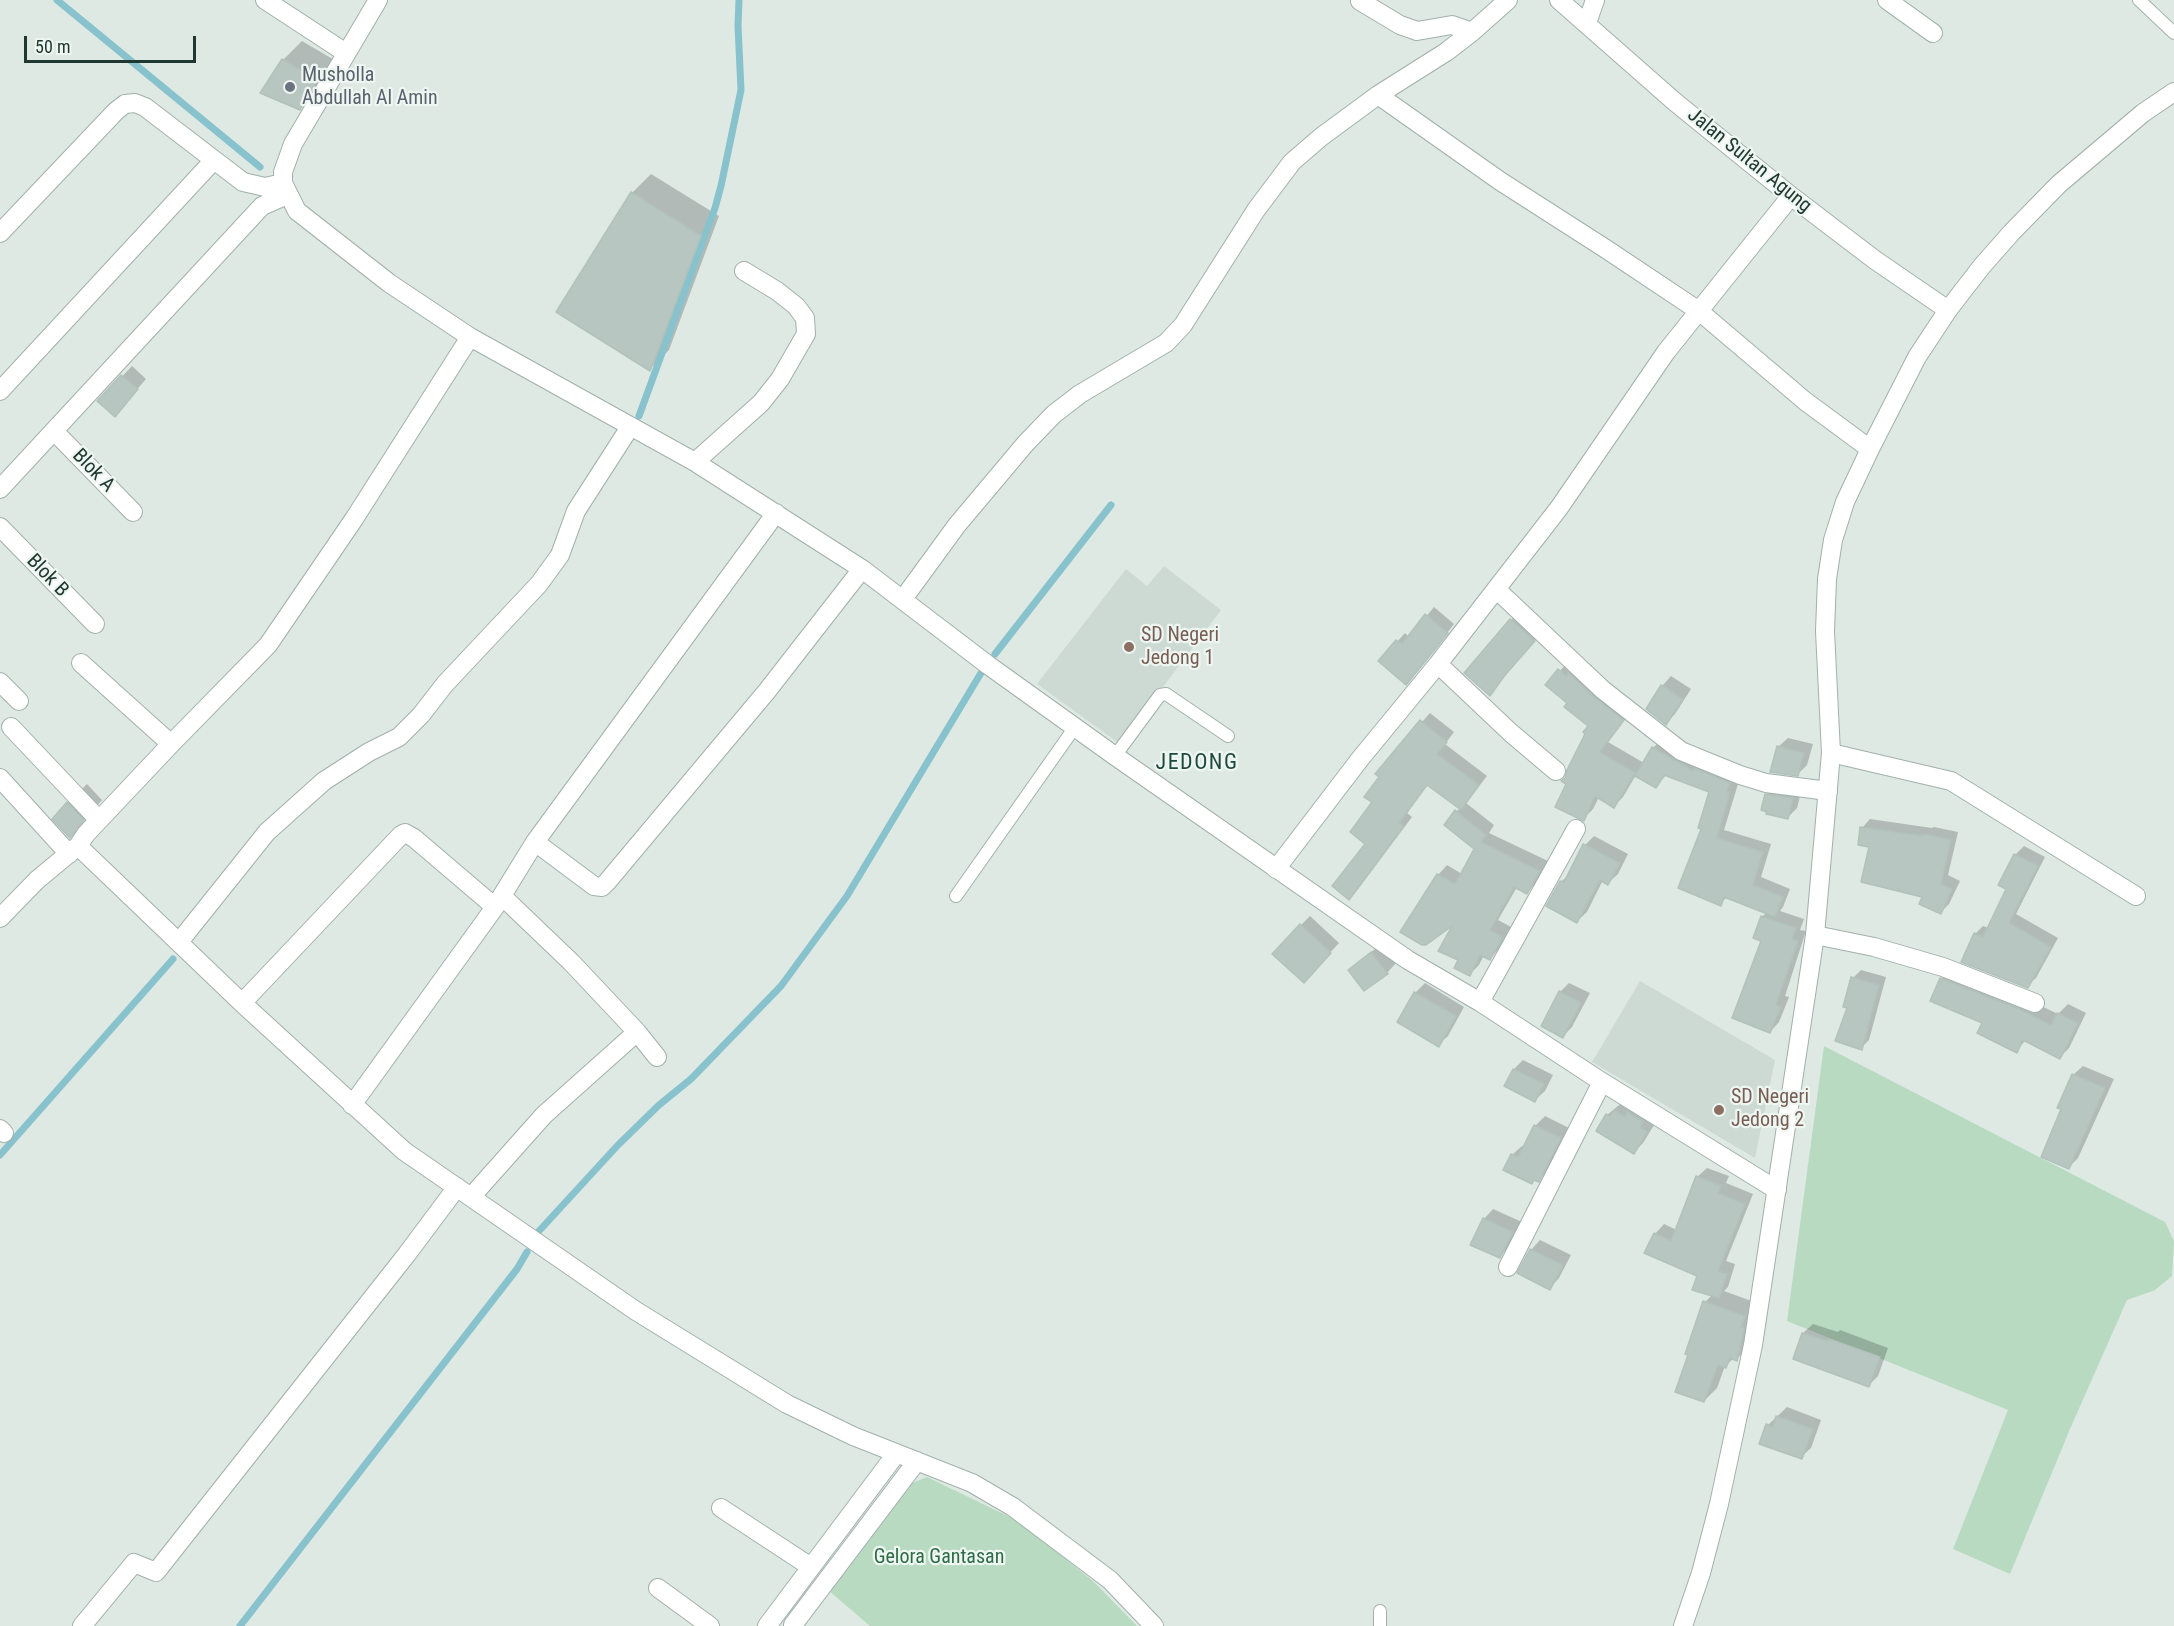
<!DOCTYPE html>
<html>
<head>
<meta charset="utf-8">
<style>
	body { margin:0 }
	#map { position:relative; width:2174px; height:1626px; overflow:hidden; background:#dee9e4; font-family:"Roboto Condensed",sans-serif }
	canvas { display:block }
	.scale { position:absolute; left:24px; top:36px; width:172px; height:27px; box-sizing:border-box; border:3px solid #213832; border-top:0; padding-left:8px; font-size:18px; line-height:21px; white-space:nowrap; color:#213832; -webkit-text-stroke:4px #eef6f2; paint-order:stroke }
</style>
</head>
<body>
<div id="map">
<canvas width="2174" height="1626"></canvas>
<div class="scale">50 m</div>
</div>
<script>
const ctx = document.querySelector('canvas').getContext('2d');
ctx.lineJoin = 'round';
function fill(path, color) { ctx.fillStyle = color; ctx.fill(path, 'evenodd'); }
const toPath = rows => new Path2D(rows.map(r => 'M' + r).join(''));
function trace(path, color, width, dash) { ctx.strokeStyle = color; ctx.lineWidth = width; ctx.lineCap = dash ? 'butt' : 'round'; ctx.setLineDash(dash || []); ctx.stroke(path); }
function drawText(font, color, halo, rows, align = 'center') {
  ctx.font = font + ' "Roboto Condensed",sans-serif'; ctx.lineWidth = 4.5; ctx.setLineDash([]); ctx.textBaseline = 'middle'; ctx.strokeStyle = halo; ctx.fillStyle = color; for (const [text, x, y, turn = 0] of rows) {
    ctx.save(); ctx.translate(x, y); ctx.rotate((+turn || 0) * Math.PI / 180); ctx.textAlign = isNaN(turn) ? turn : align; if (halo) ctx.strokeText(text, 0, 0); ctx.fillText(text, 0, 0); ctx.restore();
  }
}
fill(toPath([
	[1164,566,1221,610,1120,744,1037,684,1126,569,1147,586],
	[1640,981,1775,1060,1755,1158,1592,1062]
]), '#cdd9d3');
fill(toPath([
	[1824,1046,2165,1222,2174,1241,2172,1276,2155,1290,2127,1300,2070,1429,2010,1574,1953,1549,2008,1410,1787,1321],
	[927,1477,1018,1521,1094,1582,1137,1626,870,1626,828,1590,910,1484]
]), '#b8dac1');
fill(toPath([
	[302,41,336,61,319,89,300,108,283,60],
	[651,174,719,216,669,350,650,369,632,193],
	[132,366,146,379,115,415,99,401],
	[1434,607,1454,624,1414,675,1380,661,1405,633,1409,637],
	[1520,611,1543,631,1490,694,1511,620],
	[1569,661,1632,710,1608,742,1644,763,1653,748,1661,740,1738,784,1724,830,1771,844,1761,877,1790,889,1783,907,1780,911,1804,919,1800,930,1806,931,1785,996,1789,997,1779,1022,1770,1032,1762,917,1767,912,1728,896,1720,904,1703,828,1711,791,1667,774,1656,787,1636,775,1623,797,1614,806,1599,797,1593,809,1583,819,1566,778,1590,726,1570,703,1547,685],
	[1671,676,1691,689,1675,714,1666,723,1648,709,1662,686],
	[1430,713,1454,732,1445,744,1487,776,1466,803,1494,825,1489,833,1548,861,1536,883,1527,892,1517,887,1498,920,1511,927,1499,949,1490,958,1484,955,1479,965,1470,974,1460,959,1457,920,1402,931,1438,875,1447,865,1462,874,1476,849,1457,811,1461,807,1428,784,1407,813,1412,817,1358,889,1349,898,1367,843,1374,802,1422,722],
	[1788,738,1813,744,1807,765,1798,774,1778,747],
	[87,784,102,800,70,836,68,803],
	[1776,785,1802,789,1797,808,1787,818,1766,795],
	[1870,819,1932,828,1934,827,1958,832,1948,875,1960,881,1949,904,1941,912,1871,846,1862,828],
	[1594,836,1628,854,1618,874,1608,883,1603,880,1587,912,1577,921,1561,882,1571,872,1585,845],
	[2024,846,2045,857,2016,914,2058,938,2036,978,2027,986,1975,934,1983,926,1989,928,2008,888,2015,855],
	[1310,916,1339,943,1313,971,1301,925],
	[1381,944,1396,963,1387,973,1350,970],
	[1951,969,2029,1000,2058,1014,2068,1004,2086,1013,2069,1048,2060,1057,2026,1040,2016,1051,1984,1022,1941,979],
	[1861,970,1886,977,1869,1040,1861,1048,1848,1007,1853,978],
	[1425,983,1464,1007,1448,1036,1438,1045,1415,993],
	[1569,983,1590,993,1572,1027,1563,1036,1560,992],
	[1523,1060,1553,1075,1545,1091,1535,1100,1506,1085,1514,1069],
	[2083,1066,2114,1079,2078,1158,2069,1167,2063,1108,2073,1075],
	[1624,1101,1656,1122,1643,1143,1634,1152,1607,1115],
	[1545,1116,1569,1128,1548,1171,1538,1180,1536,1178,1532,1182,1512,1155,1522,1146,1525,1147,1535,1126],
	[1707,1168,1729,1176,1726,1183,1753,1194,1726,1261,1735,1264,1728,1287,1724,1291,1757,1303,1749,1346,1737,1359,1734,1358,1725,1366,1717,1388,1704,1401,1705,1302,1712,1295,1699,1276,1655,1234,1664,1224,1677,1230,1697,1177],
	[1493,1209,1522,1222,1509,1247,1499,1257,1484,1219],
	[1540,1240,1571,1255,1559,1278,1550,1288,1531,1250],
	[1813,1324,1838,1332,1840,1330,1888,1348,1878,1376,1869,1385,1803,1333],
	[1787,1407,1821,1420,1811,1448,1801,1457,1768,1425]
]), '#0003');
trace(toPath([
	[57,0,260,167],
	[639,416,715,208,721,186,741,90,738,26,739,0],
	[995,654,1111,505],
	[0,1155,173,959],
	[539,1231,618,1145,659,1105,691,1079,781,986,847,896,981,673],
	[240,1626,517,1269,527,1252]
]), '#88c2cc', 7);
const building = toPath([
	[282,59,317,80,300,110,260,93,282,59],
	[631,192,701,236,650,371,556,312,631,192],
	[121,375,138,389,115,417,97,401,121,375],
	[1425,614,1448,633,1406,685,1378,661,1396,640,1402,644,1425,614],
	[1510,619,1535,641,1505,675,1490,696,1464,673,1510,619],
	[1558,669,1566,676,1568,673,1595,698,1624,720,1600,752,1635,773,1614,808,1595,796,1584,821,1555,807,1566,784,1561,781,1565,778,1567,770,1585,734,1583,732,1588,726,1564,707,1567,703,1545,685,1558,669],
	[1661,685,1683,699,1666,725,1646,709,1661,685],
	[1420,720,1447,742,1437,754,1479,785,1461,810,1427,785,1399,823,1404,826,1349,900,1332,886,1365,844,1350,832,1372,802,1364,797,1379,777,1375,774,1420,720],
	[1777,746,1804,753,1798,776,1770,772,1777,746],
	[1652,747,1693,771,1694,768,1730,783,1727,791,1730,792,1717,838,1763,852,1753,885,1783,897,1775,917,1724,897,1721,906,1678,888,1701,829,1698,828,1709,792,1664,775,1656,788,1635,776,1652,747],
	[1765,794,1793,798,1788,819,1766,814,1767,812,1761,810,1765,794],
	[67,802,84,820,70,838,52,819,67,802],
	[1455,810,1486,835,1481,842,1540,871,1527,894,1514,887,1490,930,1503,937,1490,960,1480,955,1470,976,1454,968,1458,960,1438,951,1452,926,1426,945,1422,945,1400,932,1437,874,1455,884,1474,849,1444,825,1455,810],
	[1860,827,1924,836,1924,834,1951,840,1941,884,1952,889,1941,914,1919,904,1922,897,1861,882,1869,847,1858,845,1860,827],
	[1583,844,1620,863,1608,885,1600,880,1577,923,1546,906,1560,881,1564,882,1583,844],
	[2014,854,2038,866,2009,923,2051,947,2028,988,1961,962,1974,933,1983,937,2006,889,1998,885,2014,854],
	[1761,916,1796,928,1792,939,1798,941,1776,1005,1781,1007,1770,1033,1732,1018,1761,941,1753,938,1761,916],
	[1300,924,1331,953,1304,983,1272,954,1300,924],
	[1371,952,1388,974,1364,991,1348,970,1371,952],
	[1851,977,1879,985,1862,1050,1835,1041,1847,1008,1843,1007,1851,977],
	[1940,978,2019,1009,2051,1025,2057,1013,2078,1023,2060,1059,2023,1040,2017,1053,1977,1033,1982,1023,1930,1001,1940,978],
	[1559,991,1581,1003,1563,1038,1541,1026,1559,991],
	[1414,992,1456,1016,1439,1047,1397,1022,1414,992],
	[1513,1069,1544,1084,1535,1102,1504,1086,1513,1069],
	[2072,1074,2105,1088,2069,1169,2041,1157,2061,1109,2057,1108,2072,1074],
	[1614,1110,1625,1117,1627,1112,1643,1122,1640,1127,1647,1132,1634,1154,1596,1131,1606,1114,1610,1117,1614,1110],
	[1534,1125,1561,1138,1539,1182,1534,1180,1532,1184,1503,1170,1511,1154,1518,1157,1534,1125],
	[1696,1176,1721,1186,1718,1193,1745,1204,1718,1271,1727,1274,1719,1298,1692,1290,1697,1276,1644,1253,1654,1233,1671,1241,1696,1176],
	[1483,1218,1513,1232,1500,1258,1470,1245,1483,1218],
	[1530,1249,1563,1265,1550,1290,1517,1273,1530,1249],
	[1703,1301,1745,1316,1741,1327,1744,1328,1737,1361,1730,1358,1726,1368,1718,1365,1704,1402,1675,1392,1688,1355,1685,1354,1703,1301],
	[1802,1333,1828,1341,1829,1339,1880,1357,1869,1387,1793,1359,1802,1333],
	[1776,1416,1813,1429,1802,1459,1759,1444,1766,1424,1773,1427,1776,1416]
]);
fill(building, '#b7c6c0');
trace(building, '#b1c2bb', 1.5);
const service = toPath([
	[2139,0,2174,33],
	[1115,756,1160,695,1166,694,1228,736],
	[956,896,1075,727],
	[1380,1611,1380,1626]
]);
const minor = toPath([
	[265,0,346,53],
	[378,0,293,144,283,172,283,183,297,211,389,283,470,337,695,462,862,569,988,665,1115,756,1408,960,1480,1002,1602,1082,1777,1190],
	[1559,0,1675,102,1791,196,1875,260,1948,310],
	[1887,0,1933,33],
	[1360,1,1400,25,1417,31,1452,25,1472,32],
	[1587,23,1595,0],
	[1378,95,1500,181,1606,249,1699,311,1805,401,1870,449],
	[0,233,116,111,125,104,135,103,145,107,243,182,265,187,283,183],
	[0,391,214,160],
	[54,431,133,512],
	[695,462,761,403,780,379,806,334,805,318,796,306,777,291,744,271],
	[0,489,262,206,287,195],
	[0,527,95,624],
	[1496,589,1603,690,1681,751,1740,775,1766,783,1828,791],
	[903,599,957,525,1026,443,1054,414,1080,394,1166,343,1183,325,1256,210,1292,162,1321,137,1378,95,1446,52,1472,32,1508,0],
	[81,663,171,744],
	[1438,664,1511,733,1556,771],
	[0,682,19,701],
	[11,727,99,820],
	[1831,753,1951,781,2136,896],
	[0,778,69,854],
	[535,842,594,886,602,887,607,882,767,691,862,569],
	[78,846,242,1003,404,1151,636,1311,787,1404,853,1436,972,1483,1013,1507,1110,1580,1154,1626],
	[1276,869,1360,759,1438,664,1559,508,1666,352,1791,196],
	[502,896,571,962,637,1032,657,1057],
	[0,918,37,880,78,846,86,834,171,744,268,645,354,519,470,337],
	[1815,935,1874,947,1943,967,2035,1003],
	[179,942,267,832,324,781,369,752,399,737,421,715,445,684,539,584,560,555,576,511,630,427],
	[1480,1002,1576,829],
	[242,1003,401,835,405,833,414,838,495,907],
	[352,1105,495,907,535,842,776,513],
	[0,1129,4,1133],
	[471,1197,544,1115,637,1032],
	[1508,1267,1602,1082],
	[721,1508,811,1567],
	[658,1588,710,1626],
	[793,1625,917,1461],
	[82,1626,134,1563,156,1572,407,1254,457,1187],
	[767,1626,896,1454]
]);
const tertiary = toPath([
	[1683,1626,1701,1573,1719,1504,1753,1345,1815,935,1831,753,1825,631,1827,579,1833,540,1845,502,1870,449,1917,357,1948,310,1982,266,2012,232,2059,184,2143,113,2174,92]
]);
trace(service, '#a2b0ab', 14);
trace(minor, '#a2b0ab', 20);
trace(tertiary, '#a2b0ab', 20);
trace(service, '#fff', 12);
trace(minor, '#fff', 18);
trace(tertiary, '#fff', 18);
for (const [x, y, r, color] of [
	[290,87,6,"#6b7280"],
	[1129,647,6,"#8d6e63"],
	[1719,1110,6,"#8d6e63"]
]) { const dot = new Path2D(); dot.arc(x, y, r, 0, 2 * Math.PI); ctx.fillStyle = color; ctx.fill(dot); trace(dot, '#eef6f2', 2); }
drawText('20px', '#5b616d', '#eef6f2', [
	["Musholla",302,76],
	["Abdullah Al Amin",302,99]
], 'left');
drawText('20px', '#213832', '#eef6f2', [
	["Jalan Sultan Agung",1749,161,39],
	["Blok A",93,471,46],
	["Blok B",47,576,46]
]);
drawText('20px', '#785e54', '#eef6f2', [
	["SD Negeri",1141,636],
	["Jedong 1",1141,659],
	["SD Negeri",1731,1098],
	["Jedong 2",1731,1121]
], 'left');
drawText('20px', '#2d6c46', '#eef6f2', [
	["Gelora Gantasan",939,1558]
]);
ctx.letterSpacing = '1.5px';
drawText('22px', '#1e493e', '#eef6f2', [
	["JEDONG",1197,763]
]);
ctx.letterSpacing = '0px';
</script>
</body>
</html>
